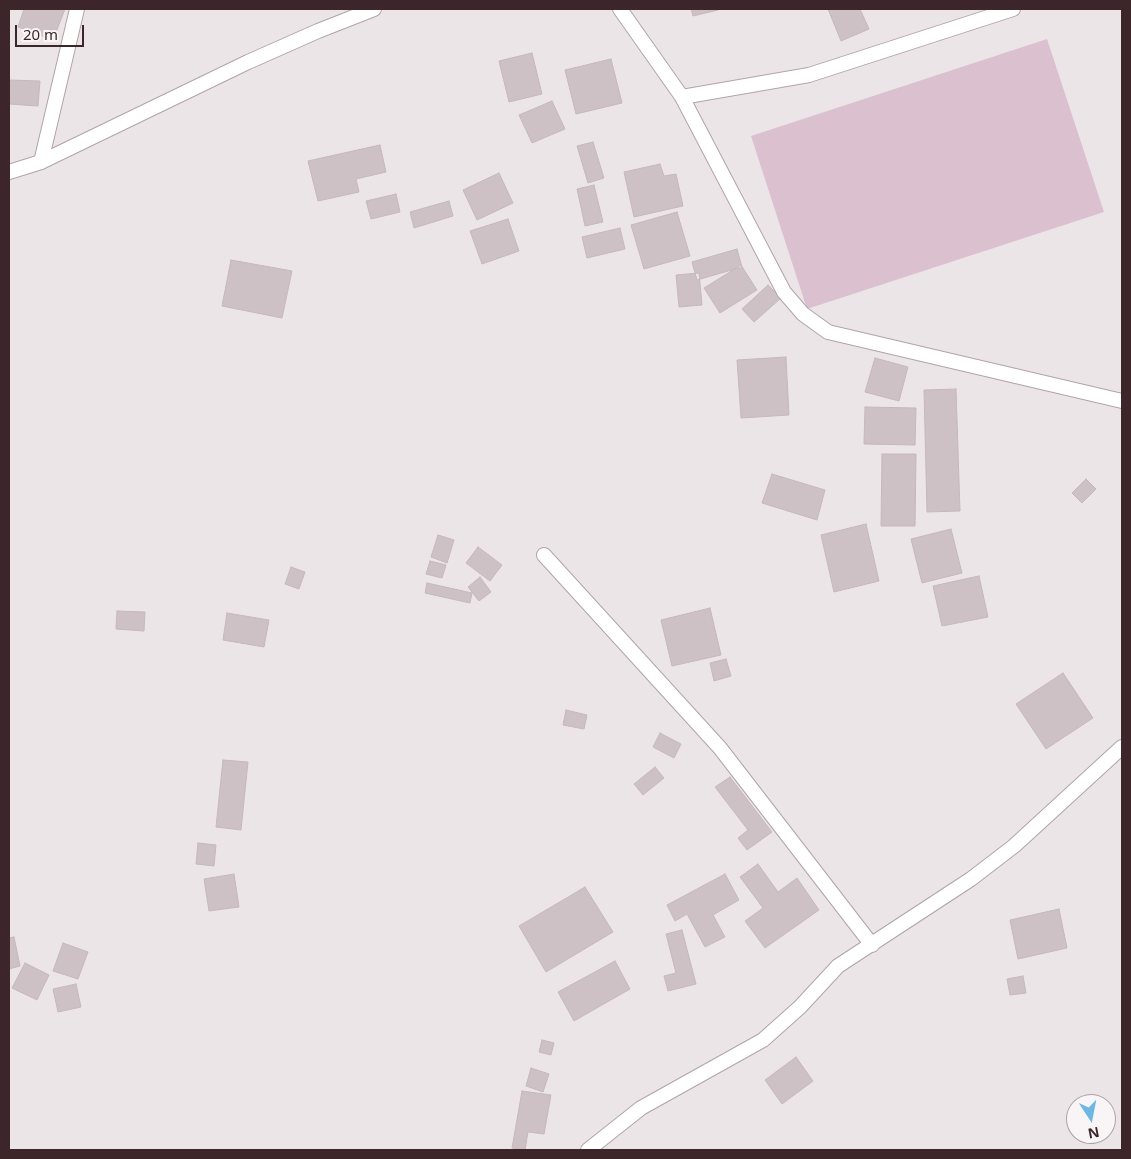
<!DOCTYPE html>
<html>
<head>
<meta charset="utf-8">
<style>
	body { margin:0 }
	#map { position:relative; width:1131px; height:1159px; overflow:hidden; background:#ece5e7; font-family:"Noto Sans",sans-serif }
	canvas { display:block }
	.frame { position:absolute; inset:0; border:10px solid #3c2629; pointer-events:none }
	.north { position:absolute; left:1066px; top:1094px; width:50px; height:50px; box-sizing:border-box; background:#f9f5f7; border:1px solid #ada2a5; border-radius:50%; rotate:169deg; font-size:14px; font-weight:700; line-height:20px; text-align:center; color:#3c2629 }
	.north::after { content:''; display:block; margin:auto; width:18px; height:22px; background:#6db7e2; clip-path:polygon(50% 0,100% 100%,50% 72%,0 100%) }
	.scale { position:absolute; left:15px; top:25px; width:69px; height:22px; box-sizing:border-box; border:2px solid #3c2629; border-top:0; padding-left:6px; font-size:15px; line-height:18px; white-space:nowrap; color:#3c2629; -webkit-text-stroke:4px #f9f5f7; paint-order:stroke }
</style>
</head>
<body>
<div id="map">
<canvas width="1131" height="1159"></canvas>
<div class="frame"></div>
<div class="north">N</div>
<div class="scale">20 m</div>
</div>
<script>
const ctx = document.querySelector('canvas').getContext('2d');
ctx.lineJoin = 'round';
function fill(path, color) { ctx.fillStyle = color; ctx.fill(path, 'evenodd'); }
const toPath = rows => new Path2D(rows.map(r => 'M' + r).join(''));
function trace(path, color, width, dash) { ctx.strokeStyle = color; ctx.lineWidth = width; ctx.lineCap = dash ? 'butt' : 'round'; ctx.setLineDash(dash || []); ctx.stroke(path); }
fill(toPath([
	[1047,39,1104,212,807,309,751,136]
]), '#dbc0d0');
const building = toPath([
	[24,9,65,9,53,40,18,27,24,9],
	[691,9,717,9,718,10,693,16,691,9],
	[828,9,860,9,869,29,841,41,828,9],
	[532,53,542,94,509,102,499,61,532,53],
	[611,59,622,103,576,114,565,70,611,59],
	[9,80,40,81,38,106,9,104,9,80],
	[552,101,565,129,532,143,519,115,552,101],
	[593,142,604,178,588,183,577,146,593,142],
	[380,145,386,172,356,179,359,192,318,201,308,161,380,145],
	[660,164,664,176,676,174,683,206,634,217,624,172,660,164],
	[499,173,513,203,477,220,463,190,499,173],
	[594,185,603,222,585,226,577,189,594,185],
	[396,194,400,212,371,219,366,201,396,194],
	[449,201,453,216,414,228,410,212,449,201],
	[677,212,690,256,644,269,631,225,677,212],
	[508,219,519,251,482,264,470,231,508,219],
	[620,228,625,249,587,258,582,237,620,228],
	[737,249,742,267,697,280,692,262,737,249],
	[231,260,292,271,282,318,222,306,231,260],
	[741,265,757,290,720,313,704,288,741,265],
	[699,273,702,305,679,307,676,275,699,273],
	[768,285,781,298,754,322,742,309,768,285],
	[786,357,789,415,741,418,737,360,786,357],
	[875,358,908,367,899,401,865,392,875,358],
	[956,389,960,511,927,512,924,390,956,389],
	[865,407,916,408,915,445,864,444,865,407],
	[882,454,916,454,915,526,881,526,882,454],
	[772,474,825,490,817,520,762,503,772,474],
	[1086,479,1096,489,1082,503,1072,493,1086,479],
	[866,524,879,581,834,592,821,535,866,524],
	[951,529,962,573,922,583,911,539,951,529],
	[438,535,454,540,447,563,431,557,438,535],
	[478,547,502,565,490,581,466,563,478,547],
	[430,561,446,565,442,578,426,574,430,561],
	[291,567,305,572,299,589,285,584,291,567],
	[979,576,988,617,942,626,933,586,979,576],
	[480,577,491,592,479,601,468,587,480,577],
	[427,583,472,593,470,603,425,593,427,583],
	[710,608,721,655,672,666,661,620,710,608],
	[117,611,145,612,144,631,116,629,117,611],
	[227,613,269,620,264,647,223,640,227,613],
	[726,659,731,676,714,681,710,663,726,659],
	[1063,673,1093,718,1046,749,1016,704,1063,673],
	[566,710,587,715,584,729,563,725,566,710],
	[660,733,681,744,674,758,653,747,660,733],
	[223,760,248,762,241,830,216,827,223,760],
	[655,767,664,778,643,795,634,784,655,767],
	[730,777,772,832,747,850,738,838,748,830,715,787,730,777],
	[198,843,216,845,214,866,196,864,198,843],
	[758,864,778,892,797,878,819,910,765,948,745,921,763,908,740,877,758,864],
	[234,874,239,907,209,911,204,879,234,874],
	[725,874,739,900,713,915,725,937,705,947,687,914,675,921,667,905,725,874],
	[585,887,613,932,546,972,519,926,585,887],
	[1059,909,1067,948,1018,959,1010,920,1059,909],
	[682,930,696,984,668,991,664,976,676,973,666,934,682,930],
	[14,937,20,966,9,969,9,938,14,937],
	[63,943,88,952,78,979,53,971,63,943],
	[615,961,630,989,574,1021,558,992,615,961],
	[25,963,49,975,37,1000,12,988,25,963],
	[1023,976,1026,993,1010,995,1007,979,1023,976],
	[76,984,81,1007,58,1012,53,989,76,984],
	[542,1040,554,1043,551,1055,539,1052,542,1040],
	[796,1057,813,1081,782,1104,765,1080,796,1057],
	[531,1068,549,1074,543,1092,526,1086,531,1068],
	[522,1091,551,1095,544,1134,528,1132,525,1150,512,1148,522,1091]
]);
fill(building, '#cdc1c5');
trace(building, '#c5b8bc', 1);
const minor = toPath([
	[682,97,784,292,803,314,828,332,1122,401],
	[41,162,77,9],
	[544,555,720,748,872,945],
	[588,1150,641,1108,763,1040,800,1007,838,966,971,879,1014,846,1122,747]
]);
const tertiary = toPath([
	[620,9,682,97,809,75,1013,9],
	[9,172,41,162,248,62,318,31,374,9]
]);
trace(minor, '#b0a4a6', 16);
trace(tertiary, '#b0a4a6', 16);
trace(minor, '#fff', 14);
trace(tertiary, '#fff', 14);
</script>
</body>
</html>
